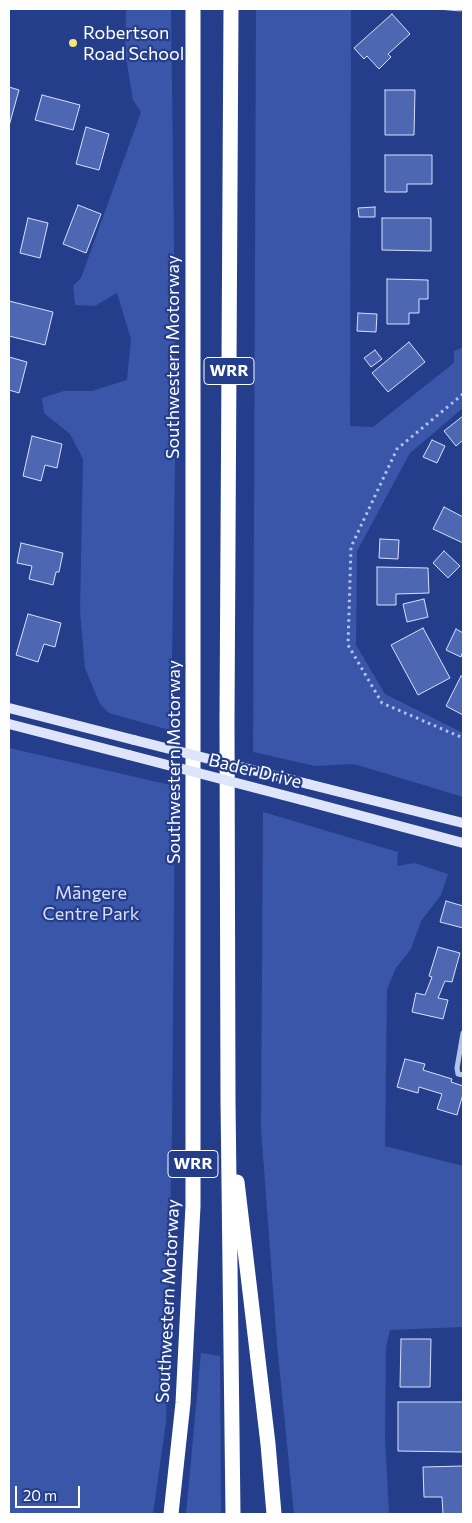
<!DOCTYPE html>
<html>
<head>
<meta charset="utf-8">
<style>
	body { margin:0 }
	#map { position:relative; width:472px; height:1523px; overflow:hidden; background:#253e8c; font-family:Commissioner,sans-serif }
	canvas { display:block }
	.frame { position:absolute; inset:0; border:10px solid #fff; pointer-events:none }
	.scale { position:absolute; left:15px; top:1486px; width:65px; height:22px; box-sizing:border-box; border:2px solid #fff; border-top:0; padding-left:6px; font-size:15px; line-height:18px; white-space:nowrap; color:#fff; -webkit-text-stroke:4px #253e8c; paint-order:stroke }
</style>
</head>
<body>
<div id="map">
<canvas width="472" height="1523"></canvas>
<div class="frame"></div>
<div class="scale">20 m</div>
</div>
<script>
const ctx = document.querySelector('canvas').getContext('2d');
ctx.lineJoin = 'round';
function fill(path, color) { ctx.fillStyle = color; ctx.fill(path, 'evenodd'); }
const toPath = rows => new Path2D(rows.map(r => 'M' + r).join(''));
function trace(path, color, width, dash) { ctx.strokeStyle = color; ctx.lineWidth = width; ctx.lineCap = dash ? 'butt' : 'round'; ctx.setLineDash(dash || []); ctx.stroke(path); }
function drawText(font, color, halo, rows, align = 'center') {
  ctx.font = font + ' Commissioner,sans-serif'; ctx.lineWidth = 4.5; ctx.setLineDash([]); ctx.textBaseline = 'middle'; ctx.strokeStyle = halo; ctx.fillStyle = color; for (const [text, x, y, turn = 0] of rows) {
    ctx.save(); ctx.translate(x, y); ctx.rotate((+turn || 0) * Math.PI / 180); ctx.textAlign = isNaN(turn) ? turn : align; if (halo) ctx.strokeText(text, 0, 0); ctx.fillText(text, 0, 0); ctx.restore();
  }
}
fill(toPath([
	[126,9,171,9,176,400,172,658,176,732,109,713,100,704,85,668,80,611,83,459,70,434,44,413,42,398,64,391,92,391,127,380,131,339,117,293,95,306,75,305,73,286,81,278,141,112,133,100,125,51],
	[256,9,351,9,350,426,373,427,454,363,454,351,463,347,463,408,410,453,357,551,356,645,385,694,463,733,463,797,354,764,315,766,253,752],
	[9,748,175,786,172,1130,166,1422,153,1514,9,1514],
	[263,812,398,852,397,866,414,863,448,874,441,895,421,921,411,949,396,968,387,989,385,1146,463,1166,463,1327,390,1330,386,1347,385,1438,389,1514,294,1514,277,1344,261,1129],
	[201,1353,220,1356,221,1514,186,1514]
]), '#3956a9');
const building = toPath([
	[438,9,462,9,461,11,438,9],
	[392,14,410,34,388,54,391,57,379,69,367,56,364,59,354,48,392,14],
	[9,87,19,90,9,126,9,87],
	[385,90,415,90,414,135,385,135,385,90],
	[42,95,80,105,73,130,35,120,42,95],
	[86,127,109,134,99,170,76,164,86,127],
	[385,155,432,155,432,184,407,184,407,192,385,192,385,155],
	[78,205,101,214,86,253,63,244,78,205],
	[375,207,375,217,359,217,358,208,375,207],
	[28,218,48,223,40,258,20,253,28,218],
	[382,218,431,218,431,251,382,250,382,218],
	[387,279,428,280,428,299,419,299,419,313,409,313,409,324,387,324,387,279],
	[9,301,53,312,45,345,9,336,9,301],
	[358,313,377,314,376,332,357,331,358,313],
	[409,342,425,362,388,392,372,373,409,342],
	[375,350,382,359,371,367,364,358,375,350],
	[9,357,27,362,19,393,9,390,9,357],
	[463,416,463,440,456,446,444,431,463,416],
	[32,436,62,444,57,468,45,465,41,481,23,476,32,436],
	[432,440,445,446,437,463,423,457,432,440],
	[444,507,463,517,463,543,433,529,444,507],
	[380,539,399,540,398,559,379,558,380,539],
	[21,543,63,553,59,572,56,572,53,585,29,579,32,566,17,563,21,543],
	[444,551,460,566,448,578,433,563,444,551],
	[377,567,428,568,429,593,396,594,396,605,377,605,377,567],
	[424,599,428,617,407,622,403,604,424,599],
	[28,614,61,623,55,647,44,644,38,662,16,655,28,614],
	[423,628,450,678,418,695,391,645,423,628],
	[456,629,463,633,463,651,461,657,446,650,456,629],
	[461,676,463,677,463,715,446,706,461,676],
	[446,901,463,906,463,928,440,922,446,901],
	[438,947,460,953,452,982,445,981,438,998,448,1000,443,1019,412,1012,416,993,425,995,432,977,429,976,438,947],
	[405,1059,425,1064,423,1070,452,1079,451,1082,463,1086,463,1094,457,1115,437,1109,442,1094,419,1087,418,1093,397,1087,405,1059],
	[401,1339,431,1339,430,1387,400,1387,401,1339],
	[398,1402,463,1402,463,1452,398,1451,398,1402],
	[463,1466,463,1514,443,1514,442,1497,424,1497,423,1467,463,1466]
]);
fill(building, '#4d67b3');
trace(building, '#d8e0f8', 1);
trace(toPath([
	[463,394,397,449,351,547,348,645,382,703,463,738]
]), '#b3c2eb', 3, [2.5, 4]);
trace(toPath([
	[463,1033,457,1068,458,1074,463,1075]
]), '#b3c2eb', 5);
trace(toPath([
	[9,708,134,740],
	[9,724,129,755],
	[308,784,463,823],
	[302,800,463,843]
]), '#dee4f9', 10);
trace(toPath([
	[231,9,227,719,228,1101,233,1514],
	[237,1182,268,1444,274,1514],
	[171,1514,183,1403,193,1206,193,9]
]), '#fff', 15);
trace(toPath([
	[134,740,308,784],
	[129,755,302,800]
]), '#dee4f9', 10);
for (const [x, y, r, color] of [
	[73,43,5,"#f5e877"]
]) { const dot = new Path2D(); dot.arc(x, y, r, 0, 2 * Math.PI); ctx.fillStyle = color; ctx.fill(dot); trace(dot, '#253e8c', 2); }
for (const [x, y, w] of [
	[229,371,50],
	[193,1164,50]
]) { const box = new Path2D(); box.roundRect(x - w / 2, y - 13.5, w, 27, 4); ctx.fillStyle = '#253e8c'; ctx.fill(box); trace(box, '#fff', 1); }
drawText('bold 16px', '#fff', null, [
	["WRR",229,371],
	["WRR",193,1164]
]);
drawText('18px', '#fff', '#253e8c', [
	["Robertson",83,33],
	["Road School",83,54]
], 'left');
drawText('18px', '#fff', '#253e8c', [
	["Southwestern Motorway",173,357,-90],
	["Southwestern Motorway",174,762,-90],
	["Bader Drive",255,771,14],
	["Southwestern Motorway",168,1301,-87]
]);
drawText('18px', '#d8e0f8', '#253e8c', [
	["Māngere",91,893],
	["Centre Park",91,914]
]);
</script>
</body>
</html>
